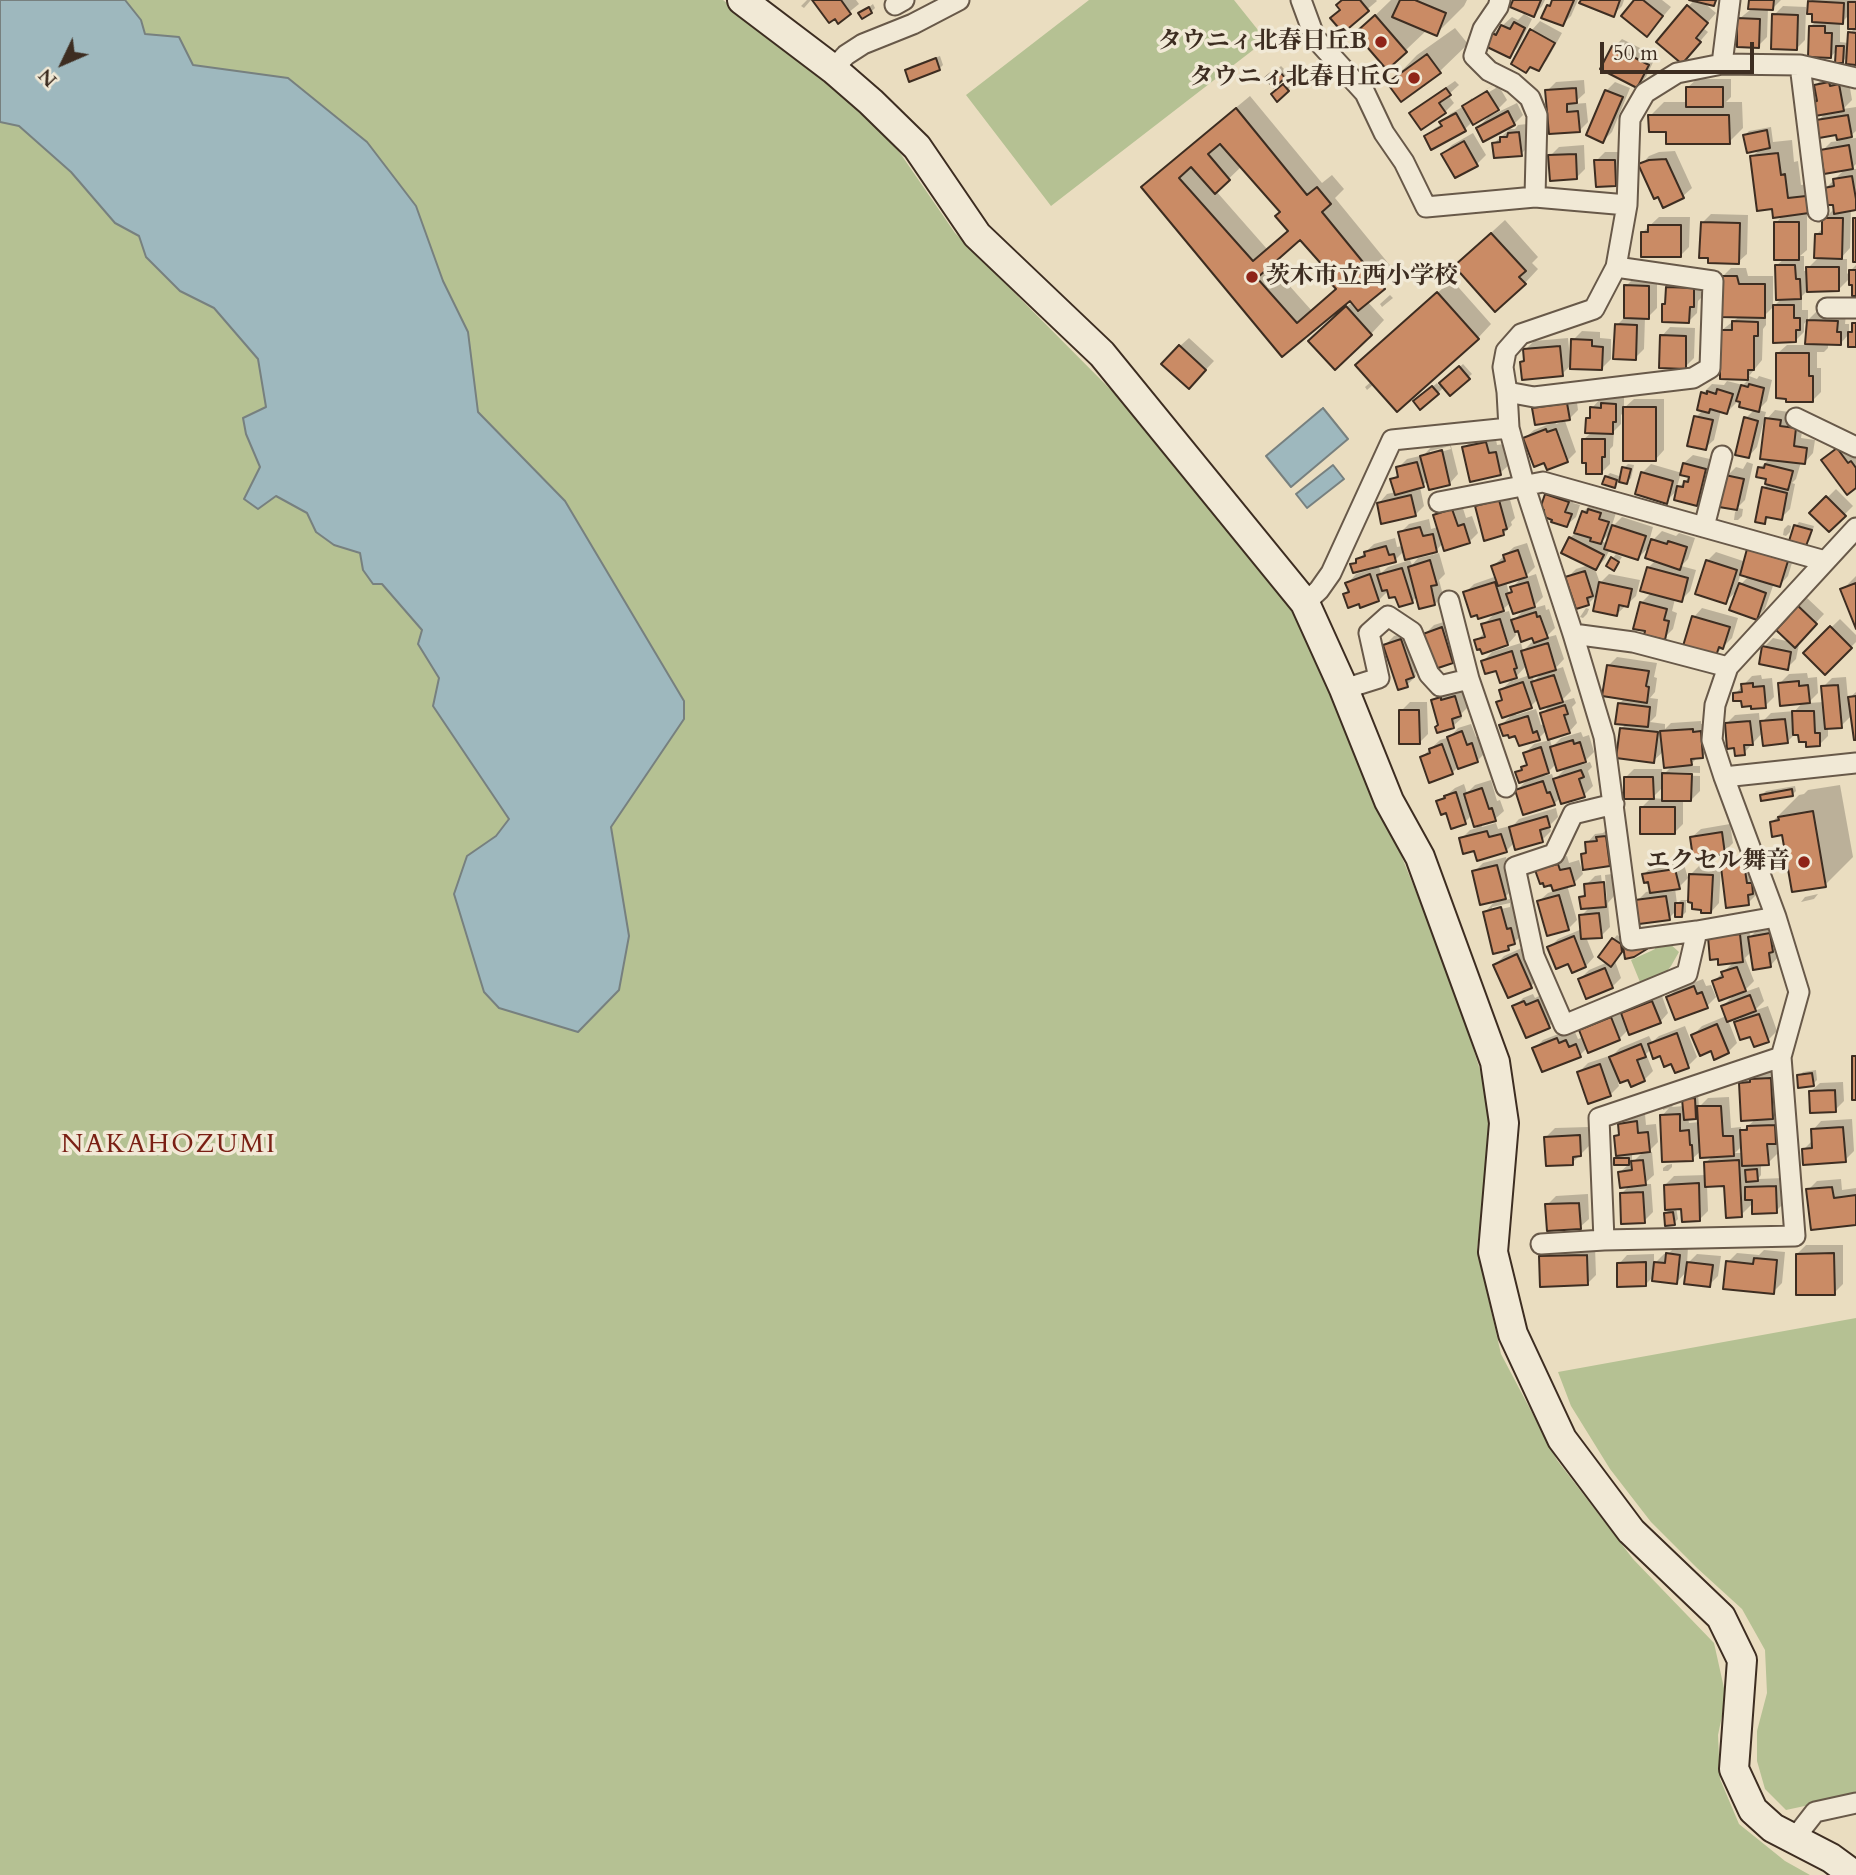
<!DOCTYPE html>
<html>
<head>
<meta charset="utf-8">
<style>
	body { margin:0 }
	#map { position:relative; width:1856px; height:1875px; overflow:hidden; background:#eaddc0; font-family:Cardo,serif }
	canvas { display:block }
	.north { position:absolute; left:28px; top:28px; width:70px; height:70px; -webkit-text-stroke:5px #f1e9d6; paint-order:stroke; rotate:226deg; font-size:19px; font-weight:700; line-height:28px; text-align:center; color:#3d2d21 }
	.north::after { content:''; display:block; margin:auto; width:24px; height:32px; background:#3d2d21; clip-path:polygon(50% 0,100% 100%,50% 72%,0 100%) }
	.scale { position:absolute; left:1600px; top:42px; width:154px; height:32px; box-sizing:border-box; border:4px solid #3d2d21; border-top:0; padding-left:9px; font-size:21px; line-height:24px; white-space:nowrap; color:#3d2d21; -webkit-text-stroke:5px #f1e9d6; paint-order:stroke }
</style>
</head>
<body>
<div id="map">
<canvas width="1856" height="1875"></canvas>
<div class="north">N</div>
<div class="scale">50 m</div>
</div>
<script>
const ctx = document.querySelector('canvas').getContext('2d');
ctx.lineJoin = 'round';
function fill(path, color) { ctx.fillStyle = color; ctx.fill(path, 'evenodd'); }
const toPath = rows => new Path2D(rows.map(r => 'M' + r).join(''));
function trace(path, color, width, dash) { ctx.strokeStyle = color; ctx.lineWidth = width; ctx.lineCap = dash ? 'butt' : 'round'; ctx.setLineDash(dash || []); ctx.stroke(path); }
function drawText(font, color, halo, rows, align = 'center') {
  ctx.font = font + ' Cardo,"Noto Serif JP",serif'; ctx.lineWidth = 7; ctx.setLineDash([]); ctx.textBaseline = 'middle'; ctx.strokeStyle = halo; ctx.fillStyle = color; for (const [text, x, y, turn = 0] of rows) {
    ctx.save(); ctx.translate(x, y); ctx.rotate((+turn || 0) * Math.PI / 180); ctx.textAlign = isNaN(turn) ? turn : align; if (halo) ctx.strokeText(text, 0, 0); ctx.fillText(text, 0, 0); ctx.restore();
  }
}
fill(toPath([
	[0,0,723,0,857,104,900,153,955,233,1120,399,1218,510,1293,610,1394,838,1450,975,1486,1089,1491,1147,1477,1249,1501,1354,1557,1460,1633,1559,1714,1643,1726,1697,1718,1735,1720,1779,1739,1824,1785,1861,1810,1875,0,1875],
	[1089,0,1234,0,1266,40,1051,206,966,95],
	[1668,942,1679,952,1671,966,1667,971,1640,982,1631,960,1651,951,1655,949,1655,945],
	[1856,1318,1856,1795,1786,1810,1765,1789,1757,1761,1757,1731,1767,1693,1765,1650,1742,1609,1697,1568,1651,1522,1610,1469,1571,1406,1558,1372]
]), '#b5c193');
const water = toPath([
	[0,0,125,0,141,20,145,34,179,37,193,65,288,78,367,142,416,206,443,281,468,332,478,412,565,501,684,701,684,719,611,827,629,936,619,990,578,1032,499,1008,484,992,454,894,467,856,496,836,509,819,433,706,439,678,418,644,422,630,382,584,373,584,363,570,360,553,334,545,316,532,307,513,276,496,258,509,244,499,260,467,246,434,243,418,266,407,258,359,214,308,180,291,146,257,139,236,115,223,71,172,19,126,0,122,0,0],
	[1323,408,1348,439,1291,487,1266,456,1323,408],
	[1333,465,1344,479,1307,508,1296,494,1333,465]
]);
fill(water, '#9eb8be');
trace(water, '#77807f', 2);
fill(toPath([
	[807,0,811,0,804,8,801,6],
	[814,0,856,0,859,4,838,21],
	[1344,0,1376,0,1377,1,1343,30,1342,9],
	[1391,0,1467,0,1464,6,1436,34,1427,30,1388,67,1357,33],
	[1515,0,1545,0,1542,6,1534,15],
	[1554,0,1578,0,1571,16,1563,24,1548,6],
	[1582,0,1624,0,1622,6,1613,15],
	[1636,0,1662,0,1671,7,1655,26],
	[1694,0,1718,0,1714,4,1702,1,1716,13,1703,28,1708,32,1690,53,1658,42],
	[1751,0,1781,0,1773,8,1768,8,1767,37,1758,46,1739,19,1750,10],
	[1812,0,1856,0,1856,27,1850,14,1842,22,1840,22,1840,42,1849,43,1850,33,1856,27,1856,64,1849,55,1842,62,1837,50,1831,57,1810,27,1816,21,1810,2],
	[873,4,875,8,871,12,861,13],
	[1783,6,1806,7,1805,40,1796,49,1774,15],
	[1524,14,1532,19,1518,47,1510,56,1493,34,1512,17,1518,20],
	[1540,21,1562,33,1547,60,1539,69,1532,66,1526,71,1532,30],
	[1455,28,1468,44,1440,71,1401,99,1390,83,1417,55],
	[1622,39,1656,56,1646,77,1637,86,1613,48],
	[940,56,943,65,939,69,907,70,911,66],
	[1281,66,1288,73,1284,77,1267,78],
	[1848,76,1852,100,1843,109,1856,107,1856,131,1847,139,1856,138,1856,164,1851,169,1856,169,1856,208,1851,209,1850,248,1840,259,1847,259,1847,274,1856,265,1856,294,1851,277,1839,289,1808,290,1802,296,1802,310,1808,310,1808,319,1804,324,1804,332,1795,341,1775,305,1782,298,1777,265,1784,259,1776,223,1784,214,1773,207,1752,157,1761,148,1745,135,1749,131,1771,127,1773,142,1792,140,1794,162,1798,161,1801,185,1820,183,1807,212,1807,250,1800,256,1804,256,1804,271,1808,271,1808,268,1820,256,1816,235,1824,227,1824,219,1833,210,1835,210,1825,189,1845,169,1822,151,1831,142,1839,141,1838,133,1818,121,1826,112,1815,102,1818,99,1816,85,1824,77],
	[1697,79,1731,79,1731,97,1726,102,1742,102,1743,128,1729,142,1668,131,1650,116,1664,102,1688,102,1688,87],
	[1584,80,1585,93,1573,104,1586,103,1588,122,1579,131,1547,91,1556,82],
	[1288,81,1292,86,1277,99,1277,90],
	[1455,81,1459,85,1448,95,1454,103,1445,112,1412,113,1420,105],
	[1615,82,1630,88,1612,132,1603,141,1588,135,1606,91],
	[1497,83,1507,100,1498,109,1473,121,1464,130,1426,137,1435,128,1442,124,1450,114,1464,106,1472,98,1472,102,1496,88,1494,85,1473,97],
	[1250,96,1322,183,1332,175,1344,189,1335,198,1397,274,1367,301,1384,320,1371,334,1324,328,1352,302,1350,299,1282,355,1144,187,1157,173],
	[1242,166,1282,212,1289,230,1267,249,1216,191],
	[1300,238,1334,276,1338,288,1312,311,1270,264],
	[1517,103,1523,115,1514,124,1484,140,1478,128,1488,117],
	[1527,124,1530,145,1521,154,1494,143,1510,129,1515,129,1518,125],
	[1473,133,1486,155,1477,164,1456,176,1443,154,1452,145],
	[1584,145,1585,169,1576,178,1550,156,1559,147],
	[1675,151,1692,188,1683,196,1641,165,1649,156,1659,152],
	[1605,152,1623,152,1625,176,1616,185,1596,161],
	[1711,214,1748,215,1747,254,1738,262,1702,223],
	[1659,217,1690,217,1689,247,1680,256,1643,232],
	[1505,220,1538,257,1532,263,1538,269,1525,283,1470,252],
	[1731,268,1746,268,1748,276,1773,276,1773,307,1766,314,1766,325,1763,329,1762,360,1749,376,1757,379,1759,376,1772,380,1767,401,1758,410,1766,412,1757,447,1749,456,1746,418,1755,409,1737,399,1736,403,1727,412,1721,410,1714,440,1705,448,1696,417,1703,410,1703,393,1712,384,1724,385,1727,381,1743,385,1750,378,1722,378,1722,330,1740,316,1722,277],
	[1635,277,1657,278,1657,308,1648,317,1645,317,1644,349,1635,358,1617,325,1626,316,1626,286],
	[1676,279,1702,280,1702,297,1698,301,1697,313,1689,321,1664,305,1667,301,1668,288],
	[1452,280,1491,324,1478,338,1374,384,1367,390,1365,387,1372,381,1371,352],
	[1390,295,1393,298,1382,307,1380,304],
	[1817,311,1846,313,1845,324,1849,324,1849,334,1854,328,1854,324,1856,322,1856,345,1849,334,1840,344,1828,343,1828,348,1824,352,1817,352,1817,368,1821,368,1821,392,1812,401,1778,353,1787,345,1807,345,1808,320],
	[1670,327,1695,328,1694,358,1685,367,1662,336],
	[1582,331,1600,332,1600,338,1611,339,1611,359,1602,368,1572,364,1562,374,1522,362,1526,358,1525,350,1534,341,1568,338,1570,359,1572,359,1573,340],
	[1189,338,1214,361,1198,378,1180,346],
	[1463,364,1472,374,1450,393,1444,387,1438,393,1419,398,1437,383,1439,386],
	[1576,395,1578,410,1569,419,1555,421,1556,424,1565,421,1576,452,1567,461,1545,461,1525,438,1534,430,1552,423,1534,408,1543,399],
	[1612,395,1624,396,1624,408,1634,399,1664,399,1664,450,1656,459,1625,411,1621,415,1621,424,1614,431,1613,446,1610,449,1610,464,1601,473,1584,439,1592,432,1588,418,1592,414,1592,408,1600,399,1608,399],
	[1775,410,1789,412,1788,417,1804,419,1801,438,1815,440,1813,453,1805,462,1801,462,1796,479,1792,483,1795,484,1790,509,1781,518,1771,516,1764,522,1764,488,1767,485,1768,478,1760,468,1770,458,1766,420],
	[1495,434,1497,445,1504,444,1509,465,1500,473,1464,448,1473,439],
	[1847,440,1856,453,1856,486,1823,460],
	[1450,442,1458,474,1450,483,1430,488,1428,481,1420,487,1424,506,1415,515,1379,503,1387,494,1396,492,1392,480,1399,473,1398,468,1407,459,1424,455,1431,447],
	[1450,446,1451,449,1430,455,1430,451],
	[1693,455,1714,460,1705,495,1696,504,1678,489,1666,502,1642,473,1651,464,1682,473,1684,463],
	[1681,473,1691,475,1676,490],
	[1747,462,1753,464,1745,500,1737,508,1743,509,1742,516,1738,520,1734,520,1735,512,1739,509,1721,505,1727,476,1736,467,1743,469],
	[1628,464,1634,465,1631,478,1627,482,1619,480,1614,486,1606,477,1610,473,1622,477,1624,468],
	[1556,486,1576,493,1573,503,1580,505,1576,517,1567,525,1547,495],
	[1836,489,1853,506,1829,530,1812,513],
	[1508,492,1515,518,1511,522,1512,525,1503,534,1477,507,1486,498],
	[1461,502,1466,518,1472,516,1478,533,1469,542,1443,543,1432,555,1439,553,1445,574,1439,580,1443,595,1435,604,1417,596,1412,602,1389,590,1379,600,1345,594,1350,590,1348,583,1356,574,1373,569,1373,566,1352,565,1374,544,1395,538,1397,547,1403,546,1400,533,1409,524,1429,519,1431,529,1438,527,1435,516,1444,507],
	[1404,551,1431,552,1432,555,1418,558,1412,565,1410,560,1388,567,1381,573,1378,564,1395,560],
	[1592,503,1609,504,1607,510,1616,513,1611,528,1622,517,1653,527,1648,545,1662,531,1676,536,1679,533,1695,538,1688,559,1681,566,1696,570,1690,591,1681,600,1675,599,1672,611,1677,613,1673,629,1664,638,1641,603,1652,592,1648,568,1656,560,1651,545,1638,558,1610,549,1605,559,1595,569,1600,583,1609,574,1640,580,1636,596,1617,614,1598,594,1588,604,1567,578,1576,569,1589,565,1570,538,1576,532,1583,512],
	[1612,531,1607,544,1602,541],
	[1799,522,1814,526,1810,540,1806,544,1796,526],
	[1788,525,1791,526,1790,532,1786,536,1783,535,1784,529],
	[1527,543,1535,567,1524,578,1536,574,1543,597,1531,609,1545,605,1546,610,1549,609,1555,628,1545,638,1556,635,1564,659,1554,670,1563,667,1571,691,1560,702,1574,698,1576,703,1572,707,1577,723,1569,732,1547,730,1539,738,1517,733,1501,725,1515,712,1498,703,1503,697,1501,690,1515,677,1483,661,1492,652,1521,643,1523,651,1531,643,1535,641,1534,636,1519,629,1515,630,1516,635,1508,644,1476,641,1486,631,1483,625,1497,611,1465,593,1474,584,1497,576,1493,566,1514,547],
	[1522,577,1512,588,1513,590,1509,593,1506,582],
	[1511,602,1526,608,1512,622,1509,611,1498,614],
	[1527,665,1530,675,1512,681],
	[1543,672,1534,681,1532,675],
	[1538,699,1552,703,1542,714,1545,724,1541,725,1536,709,1516,715,1515,712,1531,706],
	[1749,550,1795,553,1788,576,1780,585,1774,583,1765,609,1756,618,1739,589,1725,602,1707,561,1716,552,1746,562],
	[1741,573,1749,576,1736,589],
	[1616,554,1622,557,1614,569,1613,558],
	[1856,576,1856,624,1842,590],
	[1806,597,1824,614,1797,643,1799,644,1796,659,1787,668,1764,647,1773,638,1791,642,1792,616,1789,614],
	[1586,608,1589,609,1587,614,1583,618,1580,617],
	[1702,608,1738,618,1732,638,1716,654,1694,617],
	[1840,619,1856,635,1856,642,1825,673,1805,653],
	[1450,620,1461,652,1452,661,1436,667,1425,634,1434,625],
	[1410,631,1422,667,1415,673,1416,676,1407,685,1385,645,1394,636],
	[1617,657,1657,663,1654,677,1657,678,1655,692,1650,698,1658,699,1656,716,1650,722,1665,724,1665,729,1671,723,1701,721,1701,724,1709,723,1711,748,1702,757,1698,757,1689,766,1700,766,1700,773,1670,772,1670,775,1700,776,1700,791,1691,800,1683,800,1683,824,1674,833,1642,807,1652,797,1626,777,1634,769,1662,769,1662,776,1673,765,1664,751,1653,761,1622,728,1627,723,1619,704,1625,698,1608,666],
	[1664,786,1664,799,1652,798],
	[1807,673,1808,678,1817,677,1818,693,1808,703,1824,702,1823,687,1832,678,1846,677,1848,699,1856,692,1856,738,1852,715,1841,726,1828,727,1828,736,1819,745,1807,740,1800,733,1796,733,1787,742,1763,732,1744,753,1726,724,1735,715,1759,713,1760,724,1771,713,1795,711,1803,702,1780,683,1789,674],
	[1761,675,1762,679,1772,678,1774,697,1765,706,1743,699,1735,694,1752,676],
	[1463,688,1469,706,1461,714,1462,718,1453,726,1440,724,1433,700,1441,692],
	[1410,702,1427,702,1428,734,1419,743,1401,711],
	[1471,724,1476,737,1481,736,1486,752,1477,761,1458,767,1452,773,1422,757,1440,740,1450,737,1458,728],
	[1581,732,1583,737,1589,735,1594,752,1581,765,1590,762,1592,767,1588,771,1593,786,1584,795,1561,797,1554,804,1517,790,1529,778,1517,773,1528,762,1525,753,1534,744,1550,740,1552,747,1561,738],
	[1557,763,1568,766,1554,780,1552,774,1544,776],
	[1491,780,1497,801,1500,800,1504,811,1495,819,1481,824,1482,827,1496,823,1498,829,1510,826,1511,828,1519,819,1556,808,1558,817,1549,826,1551,831,1542,840,1515,842,1506,851,1475,849,1461,839,1470,830,1477,828,1472,815,1465,822,1447,811,1438,802,1455,788,1464,784,1467,793,1475,785],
	[1840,785,1853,857,1825,885,1783,833,1772,822,1799,795,1804,794,1808,790],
	[1795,786,1796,791,1792,795,1762,795,1766,791],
	[1730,824,1733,843,1724,852,1692,837,1701,829],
	[1607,829,1618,856,1610,865,1583,855,1588,850,1587,843,1595,834,1603,833],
	[1567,856,1569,863,1579,860,1583,874,1574,883,1567,885,1577,920,1568,929,1539,901,1548,893,1554,891,1552,883,1537,870,1546,862],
	[1753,856,1757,894,1748,903,1723,868,1732,859],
	[1506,857,1514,888,1501,901,1510,899,1516,921,1520,920,1523,934,1508,948,1485,912,1497,899,1474,872,1483,863],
	[1510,903,1510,907,1492,911,1492,907],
	[1683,861,1688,878,1679,887,1675,888,1677,904,1681,900,1690,900,1691,874,1700,865,1721,866,1719,903,1711,912,1694,901,1686,901,1686,912,1682,916,1677,910,1669,918,1637,901,1646,892,1652,891,1650,880,1644,874,1653,866],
	[1612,874,1614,896,1608,903,1610,927,1601,936,1586,937,1594,957,1586,966,1573,971,1569,961,1549,948,1558,939,1582,929,1581,916,1590,907,1581,897,1587,892,1586,885,1595,876,1601,875,1604,900,1607,900,1605,875],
	[1818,894,1814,899,1801,902,1805,897],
	[1749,926,1750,937,1758,929,1778,926,1779,956,1771,965,1752,951,1745,958,1754,981,1742,993,1759,987,1764,1001,1754,1011,1768,1006,1777,1031,1768,1040,1751,1035,1736,1023,1745,1013,1728,1020,1737,1043,1728,1052,1711,1049,1693,1035,1702,1026,1726,1016,1723,1006,1736,993,1714,981,1735,961,1709,938],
	[1617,935,1625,941,1625,947,1615,961,1621,978,1612,987,1580,979,1589,970,1608,962,1600,956],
	[1526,946,1540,977,1531,986,1509,996,1495,965,1504,956],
	[1703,979,1706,986,1711,985,1716,997,1707,1006,1668,997,1677,989],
	[1547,992,1558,1018,1549,1026,1515,1007,1523,998,1533,994,1535,998],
	[1661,993,1668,1013,1660,1022,1629,1029,1619,1039,1588,1047,1580,1055,1534,1049,1543,1040,1566,1031,1568,1035,1575,1032,1578,1039,1584,1037,1581,1030,1590,1021,1620,1010,1621,1014,1631,1004],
	[1685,1026,1697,1057,1688,1066,1676,1071,1672,1062,1651,1049,1646,1054,1653,1071,1644,1080,1629,1078,1618,1082,1619,1086,1610,1095,1579,1072,1588,1063,1609,1056,1610,1058,1620,1048,1649,1036,1652,1042,1659,1036],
	[1779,1070,1781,1109,1772,1118,1783,1117,1784,1133,1776,1141,1777,1154,1768,1163,1761,1164,1761,1175,1758,1179,1784,1178,1785,1202,1776,1211,1753,1203,1741,1215,1726,1184,1707,1185,1708,1211,1700,1219,1683,1207,1676,1207,1678,1219,1674,1223,1666,1213,1671,1208,1665,1185,1674,1176,1706,1175,1705,1163,1713,1156,1702,1150,1692,1159,1662,1116,1669,1108,1663,1110,1663,1108,1667,1104,1675,1102,1672,1107,1684,1106,1684,1099,1698,1094,1699,1107,1708,1098,1729,1097,1731,1128,1741,1127,1741,1132,1757,1118,1741,1083,1750,1075,1761,1071],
	[1700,1113,1700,1122,1689,1123,1688,1118,1696,1117],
	[1743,1145,1743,1153,1735,1153],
	[1816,1070,1817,1080,1813,1084,1799,1076,1803,1072],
	[1843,1082,1844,1101,1835,1110,1811,1091,1820,1083],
	[1645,1114,1646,1125,1656,1124,1658,1142,1648,1152,1652,1152,1654,1175,1644,1184,1651,1184,1653,1212,1644,1221,1621,1194,1630,1185,1620,1172,1629,1164,1615,1158,1618,1156,1616,1137,1621,1132,1620,1124,1629,1115],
	[1644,1151,1632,1163,1632,1152],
	[1852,1119,1854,1151,1845,1160,1804,1149,1813,1140,1813,1130,1821,1121],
	[1588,1127,1589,1146,1572,1163,1546,1137,1555,1128],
	[1672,1164,1672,1167,1668,1171,1663,1171,1663,1168,1667,1165],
	[1841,1179,1842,1190,1856,1188,1856,1223,1808,1190,1817,1181],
	[1588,1194,1589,1219,1580,1227,1547,1205,1556,1196],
	[1677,1245,1688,1247,1687,1264,1697,1254,1721,1256,1718,1276,1709,1285,1687,1271,1677,1282,1654,1276,1646,1284,1619,1264,1627,1255,1654,1254,1654,1264,1664,1254,1668,1254],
	[1806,1245,1843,1245,1843,1284,1834,1293,1797,1254],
	[1595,1247,1596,1275,1587,1284,1541,1257,1550,1248],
	[1764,1250,1785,1252,1782,1283,1773,1292,1728,1262,1737,1253,1759,1255]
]), '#0003');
const building = toPath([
	[812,0,841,0,851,14,838,24,835,19,829,23,812,0],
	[1342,0,1360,0,1369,11,1343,33,1330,18,1340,10,1336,5,1342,0],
	[1400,0,1415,0,1446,13,1437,36,1392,17,1400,0],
	[1513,0,1541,0,1534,17,1510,7,1513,0],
	[1552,0,1574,0,1563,26,1541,18,1547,5,1550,6,1552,0],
	[1581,0,1620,0,1614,17,1579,3,1581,0],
	[1634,0,1643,0,1663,16,1647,37,1621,16,1634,0],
	[1689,0,1716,0,1714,6,1689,0],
	[1749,0,1774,0,1773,10,1748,9,1749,0],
	[1808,1,1844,3,1843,24,1812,22,1812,14,1807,14,1808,1],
	[1848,2,1856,2,1856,29,1848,29,1848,2],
	[1687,5,1708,23,1696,38,1701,42,1682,64,1656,42,1687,5],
	[869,7,872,13,862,19,858,13,869,7],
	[1772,14,1798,15,1797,50,1771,49,1772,14],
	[1375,15,1407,52,1387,70,1355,33,1375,15],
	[1737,18,1760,19,1759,48,1737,47,1737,18],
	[1514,22,1525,28,1510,58,1485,46,1492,33,1496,35,1501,25,1510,29,1514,22],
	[1809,26,1825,26,1825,33,1832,33,1831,58,1808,57,1809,26],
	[1530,29,1555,43,1539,71,1530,67,1526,73,1511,64,1530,29],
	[1848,32,1856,33,1856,65,1846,64,1848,32],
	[1612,46,1649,65,1637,88,1600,69,1612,46],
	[1836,46,1844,46,1843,63,1835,63,1836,46],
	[1427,54,1441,73,1401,102,1387,83,1427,54],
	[936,58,940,70,909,82,905,70,936,58],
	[1277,68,1285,78,1274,88,1265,78,1277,68],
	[1829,82,1830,86,1839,84,1844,111,1815,116,1813,102,1817,101,1814,85,1829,82],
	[1283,84,1289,91,1277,102,1271,94,1283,84],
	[1686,87,1723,87,1723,107,1686,107,1686,87],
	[1446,88,1451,95,1439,103,1446,113,1421,130,1409,113,1446,88],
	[1576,88,1577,103,1567,104,1567,112,1578,111,1580,132,1549,134,1545,90,1576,88],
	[1605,90,1623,97,1603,143,1586,135,1605,90],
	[1487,91,1499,110,1473,125,1462,106,1487,91],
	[1236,108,1307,195,1317,187,1331,204,1322,212,1385,289,1358,311,1350,301,1282,357,1141,187,1236,108],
	[1220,144,1280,212,1275,216,1288,231,1253,261,1179,178,1191,167,1215,194,1230,180,1208,154,1220,144],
	[1300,240,1332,276,1328,280,1336,289,1297,323,1257,278,1300,240],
	[1508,111,1515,125,1483,142,1476,128,1508,111],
	[1456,113,1466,131,1431,150,1424,136,1442,126,1439,122,1456,113],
	[1648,115,1729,115,1730,144,1666,144,1666,132,1649,132,1648,115],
	[1848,115,1852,137,1837,140,1836,135,1819,138,1816,120,1848,115],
	[1767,130,1770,148,1747,153,1743,135,1767,130],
	[1519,132,1522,156,1494,158,1492,143,1500,142,1500,137,1507,137,1508,133,1519,132],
	[1464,141,1478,166,1455,178,1441,154,1464,141],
	[1849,145,1853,169,1824,174,1820,150,1849,145],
	[1778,153,1781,175,1785,174,1788,198,1806,196,1809,213,1773,218,1772,209,1757,211,1750,156,1778,153],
	[1576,154,1577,179,1550,181,1548,155,1576,154],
	[1666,159,1684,198,1663,208,1658,197,1654,199,1638,164,1649,160,1666,159],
	[1594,160,1615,160,1616,186,1596,187,1594,160],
	[1852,176,1856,199,1856,210,1834,214,1833,205,1827,205,1824,188,1834,186,1833,179,1852,176],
	[1822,218,1843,218,1842,259,1814,258,1815,234,1822,234,1822,218],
	[1853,218,1856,218,1856,262,1853,262,1853,218],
	[1701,222,1740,223,1739,264,1708,263,1708,258,1699,258,1701,222],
	[1774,222,1799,222,1799,260,1774,260,1774,222],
	[1648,225,1681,225,1681,257,1641,257,1641,232,1648,232,1648,225],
	[1491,233,1526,271,1519,277,1526,284,1495,312,1454,266,1491,233],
	[1775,265,1795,265,1796,279,1800,279,1801,299,1776,300,1775,265],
	[1806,267,1839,267,1839,291,1807,292,1806,267],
	[1849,270,1856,270,1856,296,1852,296,1852,285,1849,285,1849,270],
	[1720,276,1737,276,1739,284,1765,284,1765,318,1720,317,1720,276],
	[1624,285,1649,286,1649,319,1624,318,1624,285],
	[1666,287,1694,288,1694,307,1690,307,1689,323,1662,322,1662,304,1665,304,1666,287],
	[1437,292,1479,339,1397,412,1355,365,1437,292],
	[1773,305,1794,305,1794,318,1800,318,1800,330,1796,330,1796,342,1773,343,1773,305],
	[1346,306,1372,335,1335,370,1308,341,1346,306],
	[1807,320,1838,321,1837,332,1841,332,1841,345,1805,344,1807,320],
	[1732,321,1758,322,1758,336,1754,336,1754,370,1748,370,1748,380,1720,379,1720,330,1732,330,1732,321],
	[1852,323,1856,323,1856,347,1848,347,1848,332,1852,332,1852,323],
	[1615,324,1637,325,1636,360,1613,359,1615,324],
	[1660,335,1686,336,1686,369,1659,368,1660,335],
	[1571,339,1592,340,1592,346,1603,347,1602,370,1570,369,1571,339],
	[1179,345,1206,370,1189,389,1161,364,1179,345],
	[1560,346,1563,376,1522,380,1520,362,1524,361,1523,349,1560,346],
	[1776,353,1809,353,1809,376,1813,376,1813,402,1786,402,1786,399,1776,398,1776,353],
	[1459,366,1470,379,1450,396,1439,383,1459,366],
	[1749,384,1764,388,1759,412,1739,407,1740,402,1736,401,1741,385,1748,387,1749,384],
	[1432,386,1439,394,1420,410,1413,401,1432,386],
	[1717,389,1733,394,1727,414,1710,409,1709,413,1697,410,1701,392,1707,394,1707,391,1716,394,1717,389],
	[1567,403,1570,420,1535,425,1532,408,1567,403],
	[1601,403,1616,404,1616,422,1613,422,1613,434,1585,433,1586,418,1590,418,1590,407,1601,408,1601,403],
	[1623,407,1656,407,1656,461,1623,461,1623,407],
	[1694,416,1713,420,1706,450,1687,446,1694,416],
	[1744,417,1758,421,1749,458,1735,455,1744,417],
	[1765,418,1781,420,1780,426,1796,428,1794,446,1807,448,1805,464,1760,459,1765,418],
	[1546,429,1547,432,1556,429,1568,462,1547,470,1544,463,1534,467,1523,438,1546,429],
	[1582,439,1605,439,1605,457,1602,457,1602,474,1586,474,1586,463,1582,463,1582,439],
	[1486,442,1489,453,1496,452,1501,475,1470,482,1462,447,1486,442],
	[1837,448,1848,463,1851,461,1856,468,1856,488,1847,495,1821,460,1837,448],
	[1442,450,1450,485,1429,490,1420,456,1442,450],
	[1417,462,1424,487,1395,495,1390,479,1398,477,1396,467,1417,462],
	[1683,463,1706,469,1697,506,1674,500,1677,486,1683,487,1684,481,1688,482,1689,477,1680,475,1683,463],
	[1765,464,1793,471,1788,490,1765,484,1766,479,1756,477,1758,467,1764,468,1765,464],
	[1622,467,1631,469,1627,484,1619,482,1622,467],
	[1641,472,1673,481,1667,504,1635,494,1641,472],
	[1725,475,1744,479,1737,510,1719,507,1725,475],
	[1605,476,1617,480,1615,488,1602,484,1605,476],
	[1762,487,1787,493,1782,520,1766,517,1765,524,1755,522,1762,487],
	[1545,494,1569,502,1565,512,1572,514,1567,527,1551,522,1552,520,1542,516,1544,510,1540,509,1545,494],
	[1411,495,1416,516,1381,524,1377,503,1411,495],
	[1826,496,1846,516,1829,532,1809,513,1826,496],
	[1499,500,1507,529,1503,530,1504,535,1484,541,1475,506,1499,500],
	[1452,509,1458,526,1464,524,1470,543,1444,551,1433,515,1452,509],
	[1588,509,1601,513,1599,519,1609,522,1601,544,1590,541,1591,538,1574,533,1582,511,1587,513,1588,509],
	[1612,525,1646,536,1638,560,1604,549,1612,525],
	[1794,525,1812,530,1806,546,1789,541,1794,525],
	[1420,527,1423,536,1433,534,1437,552,1405,560,1398,532,1420,527],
	[1569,537,1604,555,1596,570,1561,553,1569,537],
	[1651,539,1667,544,1668,541,1687,547,1680,570,1645,558,1651,539],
	[1386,546,1389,555,1394,554,1396,562,1353,573,1350,564,1356,563,1356,559,1365,556,1364,552,1386,546],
	[1747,549,1788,561,1780,587,1740,575,1747,549],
	[1518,550,1527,577,1498,586,1491,566,1505,561,1503,555,1518,550],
	[1611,557,1619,562,1614,571,1606,566,1611,557],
	[1430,560,1437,585,1431,586,1435,605,1419,609,1408,567,1430,560],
	[1706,560,1737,570,1726,604,1695,594,1706,560],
	[1647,567,1688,578,1682,602,1640,591,1647,567],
	[1402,568,1413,603,1399,607,1395,597,1389,598,1387,590,1382,591,1377,575,1402,568],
	[1585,571,1593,596,1587,598,1589,605,1576,609,1565,577,1585,571],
	[1370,574,1379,601,1360,608,1359,604,1348,608,1343,594,1349,592,1345,583,1370,574],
	[1495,582,1504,611,1478,619,1477,615,1471,617,1463,592,1495,582],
	[1528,582,1535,607,1513,614,1506,594,1512,592,1510,587,1528,582],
	[1599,582,1632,589,1628,607,1619,605,1617,616,1593,611,1599,582],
	[1739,583,1766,593,1757,620,1729,610,1739,583],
	[1856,583,1856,629,1840,589,1856,583],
	[1640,602,1667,609,1664,620,1669,621,1665,640,1644,635,1645,631,1633,629,1640,602],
	[1796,604,1817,624,1795,648,1776,630,1789,616,1787,614,1796,604],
	[1536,612,1537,617,1540,616,1548,638,1534,643,1532,638,1521,642,1518,631,1515,632,1511,620,1536,612],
	[1692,616,1730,627,1723,649,1719,647,1716,656,1683,646,1692,616],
	[1500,619,1508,645,1482,654,1480,649,1477,650,1474,640,1485,637,1481,624,1500,619],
	[1830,626,1852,648,1825,675,1803,653,1830,626],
	[1442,627,1453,663,1435,669,1423,634,1442,627],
	[1401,639,1414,677,1406,680,1408,687,1398,690,1383,645,1401,639],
	[1548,643,1556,670,1529,678,1521,651,1548,643],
	[1762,646,1791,652,1788,670,1759,664,1762,646],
	[1512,651,1517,668,1514,669,1517,678,1500,683,1496,671,1485,674,1481,661,1512,651],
	[1607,665,1649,671,1646,686,1649,687,1647,703,1602,696,1607,665],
	[1554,675,1563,702,1540,709,1531,682,1554,675],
	[1799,681,1799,686,1808,685,1810,703,1780,706,1778,683,1799,681],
	[1523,682,1532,708,1502,718,1496,702,1502,700,1499,690,1523,682],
	[1753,683,1753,687,1764,686,1766,708,1751,709,1751,706,1742,707,1741,701,1733,701,1733,693,1742,692,1741,684,1753,683],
	[1838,685,1842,728,1825,729,1821,686,1838,685],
	[1455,696,1461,716,1452,719,1454,728,1437,733,1435,727,1438,725,1431,700,1441,697,1441,700,1455,696],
	[1856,696,1856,740,1854,740,1848,697,1856,696],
	[1618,703,1650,707,1648,727,1615,724,1618,703],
	[1565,705,1568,714,1564,715,1570,733,1548,740,1540,713,1565,705],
	[1399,710,1419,710,1420,744,1399,744,1399,710],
	[1792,711,1814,711,1815,733,1820,733,1820,746,1806,747,1806,742,1799,742,1798,735,1793,735,1792,711],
	[1528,716,1533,733,1537,731,1540,740,1519,746,1515,736,1509,738,1508,735,1503,736,1499,725,1528,716],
	[1785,719,1788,743,1763,746,1760,721,1785,719],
	[1750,721,1753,745,1744,745,1745,755,1735,756,1734,748,1727,749,1725,723,1750,721],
	[1620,728,1658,732,1654,763,1616,758,1620,728],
	[1693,729,1693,732,1701,731,1703,758,1691,759,1692,765,1664,768,1660,731,1693,729],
	[1462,731,1467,745,1472,743,1478,762,1458,769,1447,737,1462,731],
	[1573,740,1574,744,1580,742,1586,762,1557,771,1550,747,1573,740],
	[1442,744,1453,774,1429,783,1420,757,1430,753,1429,749,1442,744],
	[1541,747,1549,773,1519,783,1515,772,1522,770,1521,767,1527,765,1523,753,1541,747],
	[1581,770,1584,777,1579,779,1585,797,1561,804,1553,779,1581,770],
	[1662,773,1692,774,1691,801,1662,801,1662,773],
	[1624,777,1653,777,1654,799,1624,799,1624,777],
	[1543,781,1547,793,1550,792,1555,805,1523,815,1515,790,1543,781],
	[1482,788,1489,809,1492,808,1496,821,1474,827,1464,794,1482,788],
	[1792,789,1793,796,1761,801,1760,795,1792,789],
	[1456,792,1466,824,1451,829,1446,813,1441,815,1436,801,1445,798,1444,796,1456,792],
	[1640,807,1675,807,1675,834,1640,834,1640,807],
	[1813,811,1826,887,1792,892,1782,835,1772,837,1770,822,1779,820,1778,817,1813,811],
	[1547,816,1550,827,1540,830,1543,842,1515,850,1509,827,1547,816],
	[1487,831,1489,837,1501,834,1507,852,1477,861,1474,851,1463,854,1459,838,1487,831],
	[1722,832,1725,854,1693,858,1690,837,1722,832],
	[1606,836,1610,866,1583,870,1581,854,1586,853,1585,842,1597,841,1596,837,1606,836],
	[1558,864,1560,870,1570,868,1575,885,1553,891,1551,885,1544,887,1543,883,1540,884,1535,870,1558,864],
	[1744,864,1747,883,1752,883,1753,894,1748,895,1749,905,1726,908,1721,867,1744,864],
	[1497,865,1506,899,1480,905,1472,871,1497,865],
	[1675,869,1680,889,1650,893,1648,882,1644,883,1642,874,1675,869],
	[1689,874,1713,875,1711,913,1701,913,1701,910,1692,909,1692,903,1688,902,1689,874],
	[1604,882,1606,907,1581,909,1579,897,1585,896,1584,884,1604,882],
	[1559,895,1569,930,1547,936,1537,901,1559,895],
	[1666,896,1670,920,1639,924,1635,900,1666,896],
	[1675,903,1683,903,1682,917,1675,917,1675,903],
	[1501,907,1507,929,1511,928,1515,944,1508,946,1509,950,1493,954,1483,912,1501,907],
	[1599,913,1602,938,1581,939,1579,915,1599,913],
	[1770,933,1773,952,1769,953,1771,967,1753,970,1748,937,1770,933],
	[1740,934,1743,962,1718,965,1718,959,1710,960,1708,937,1740,934],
	[1574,936,1586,967,1572,973,1568,964,1556,969,1547,947,1574,936],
	[1612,938,1621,944,1622,952,1611,967,1598,957,1612,938],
	[1646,943,1647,949,1634,957,1625,959,1623,946,1646,943],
	[1517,954,1532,988,1508,998,1493,965,1517,954],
	[1737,967,1746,991,1719,1001,1712,981,1723,977,1721,972,1737,967],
	[1605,968,1613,988,1586,999,1578,979,1605,968],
	[1694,986,1697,994,1702,992,1708,1008,1675,1020,1666,997,1694,986],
	[1750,995,1756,1011,1727,1022,1721,1006,1750,995],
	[1538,1000,1550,1028,1526,1038,1512,1006,1524,1001,1526,1005,1538,1000],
	[1652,1001,1661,1023,1629,1035,1621,1013,1652,1001],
	[1759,1014,1769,1042,1754,1047,1750,1037,1740,1040,1734,1022,1759,1014],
	[1611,1017,1620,1040,1588,1053,1579,1030,1611,1017],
	[1717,1024,1729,1053,1714,1060,1711,1051,1700,1056,1691,1035,1717,1024],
	[1677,1033,1689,1068,1675,1073,1671,1064,1664,1067,1660,1056,1653,1059,1648,1044,1677,1033],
	[1557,1038,1559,1043,1566,1040,1569,1047,1576,1044,1581,1057,1542,1072,1532,1048,1557,1038],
	[1641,1044,1646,1057,1637,1060,1645,1081,1631,1087,1628,1080,1620,1083,1609,1057,1641,1044],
	[1852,1056,1856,1056,1856,1100,1852,1100,1852,1056],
	[1600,1064,1611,1096,1588,1104,1577,1072,1600,1064],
	[1812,1073,1814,1086,1798,1088,1797,1075,1812,1073],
	[1771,1078,1773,1119,1741,1121,1739,1083,1750,1082,1750,1079,1771,1078],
	[1835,1090,1836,1112,1810,1113,1809,1091,1835,1090],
	[1695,1098,1696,1119,1684,1120,1682,1099,1695,1098],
	[1697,1106,1721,1106,1723,1136,1733,1136,1734,1156,1700,1158,1697,1106],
	[1680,1114,1680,1131,1689,1130,1690,1145,1692,1145,1693,1161,1662,1162,1660,1115,1680,1114],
	[1637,1121,1638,1133,1648,1132,1650,1152,1616,1156,1614,1136,1619,1135,1618,1124,1637,1121],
	[1775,1125,1776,1144,1767,1144,1769,1165,1742,1166,1740,1130,1747,1130,1747,1126,1775,1125],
	[1843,1127,1846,1162,1803,1165,1802,1149,1812,1148,1811,1129,1843,1127],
	[1580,1135,1581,1156,1573,1157,1573,1165,1546,1166,1544,1137,1580,1135],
	[1614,1158,1629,1158,1629,1165,1614,1165,1614,1158],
	[1643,1160,1646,1185,1620,1188,1618,1172,1632,1170,1631,1161,1643,1160],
	[1739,1160,1742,1217,1726,1218,1724,1186,1705,1187,1704,1162,1739,1160],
	[1757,1169,1758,1181,1746,1182,1745,1170,1757,1169],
	[1699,1183,1700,1221,1682,1222,1681,1209,1665,1210,1664,1185,1699,1183],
	[1776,1186,1777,1213,1752,1214,1752,1200,1745,1200,1745,1187,1776,1186],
	[1832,1187,1834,1198,1856,1195,1856,1225,1811,1230,1806,1189,1832,1187],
	[1643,1192,1645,1223,1621,1224,1620,1193,1643,1192],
	[1579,1203,1581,1229,1547,1231,1545,1204,1579,1203],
	[1673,1212,1675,1225,1665,1226,1664,1213,1673,1212],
	[1666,1253,1680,1255,1677,1284,1652,1281,1654,1262,1665,1263,1666,1253],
	[1834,1253,1835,1295,1796,1295,1796,1254,1834,1253],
	[1587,1255,1588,1285,1540,1287,1539,1256,1587,1255],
	[1754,1258,1777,1260,1774,1294,1723,1289,1726,1261,1753,1264,1754,1258],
	[1646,1262,1646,1286,1617,1287,1617,1263,1646,1262],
	[1687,1262,1713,1265,1710,1287,1684,1284,1687,1262]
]);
fill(building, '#ca8b65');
trace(building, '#3d2d21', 2);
const street = toPath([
	[1301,0,1315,38,1365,93,1384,133,1404,162,1426,207,1535,197,1627,205],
	[1500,0,1498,7,1483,29,1474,56,1489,71,1513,83,1530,98,1537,115,1535,197],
	[895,5,904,0],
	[1722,64,1730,0],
	[1800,65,1818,211],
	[833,69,846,55,863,44,913,24,959,0],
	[1827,308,1856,308],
	[1507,392,1534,397,1693,378,1710,368,1713,281,1616,267],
	[1796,418,1856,447],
	[1509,428,1525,487,1573,634,1604,737,1631,940,1697,931,1776,917],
	[1439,502,1543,482,1825,561],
	[1704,527,1722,456],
	[1449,601,1469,679,1506,787],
	[1305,603,1319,590,1331,573,1392,440,1509,428,1507,392,1503,367,1506,351,1521,334,1594,309,1616,267,1627,205,1630,119,1645,93,1677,73,1722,64,1800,65,1856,78],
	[1573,634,1633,642,1728,667],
	[1344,689,1379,678,1369,633,1388,616,1412,632,1429,674,1440,686,1469,679],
	[1724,777,1856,763],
	[1614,804,1573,814,1554,854,1515,867,1534,956,1564,1025,1687,974,1697,931],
	[1604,1240,1599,1118,1781,1057,1799,992,1776,917,1724,777,1712,740,1715,705,1728,667,1856,528],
	[1541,1244,1604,1240,1795,1236,1781,1057],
	[1794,1839,1815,1812,1856,1803]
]);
const secondary = toPath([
	[742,0,833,69,871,102,917,147,977,235,1102,354,1305,603,1344,689,1389,801,1420,857,1495,1062,1504,1123,1493,1252,1513,1334,1562,1439,1631,1531,1721,1617,1742,1660,1734,1769,1753,1810,1773,1828,1831,1858,1854,1875]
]);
trace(street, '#685949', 23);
trace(secondary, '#3d2d21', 32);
trace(street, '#f1e9d6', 19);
trace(secondary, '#f1e9d6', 28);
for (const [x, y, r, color] of [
	[1381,42,7,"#8f2418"],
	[1414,78,7,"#8f2418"],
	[1252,277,7,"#8f2418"],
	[1804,862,7,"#8f2418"]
]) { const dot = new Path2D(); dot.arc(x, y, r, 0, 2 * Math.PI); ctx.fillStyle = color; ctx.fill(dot); trace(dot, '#f1e9d6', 2.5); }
drawText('bold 24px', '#3d2d21', '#f1e9d6', [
	["タウニィ北春日丘B",1367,42],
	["タウニィ北春日丘C",1400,78],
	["茨木市立西小学校",1266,277,"left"],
	["エクセル舞音",1790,862]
], 'right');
ctx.letterSpacing = '2px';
drawText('26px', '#7a1f14', '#f1e9d6', [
	["NAKAHOZUMI",169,1146]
]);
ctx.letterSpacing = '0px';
</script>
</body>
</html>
